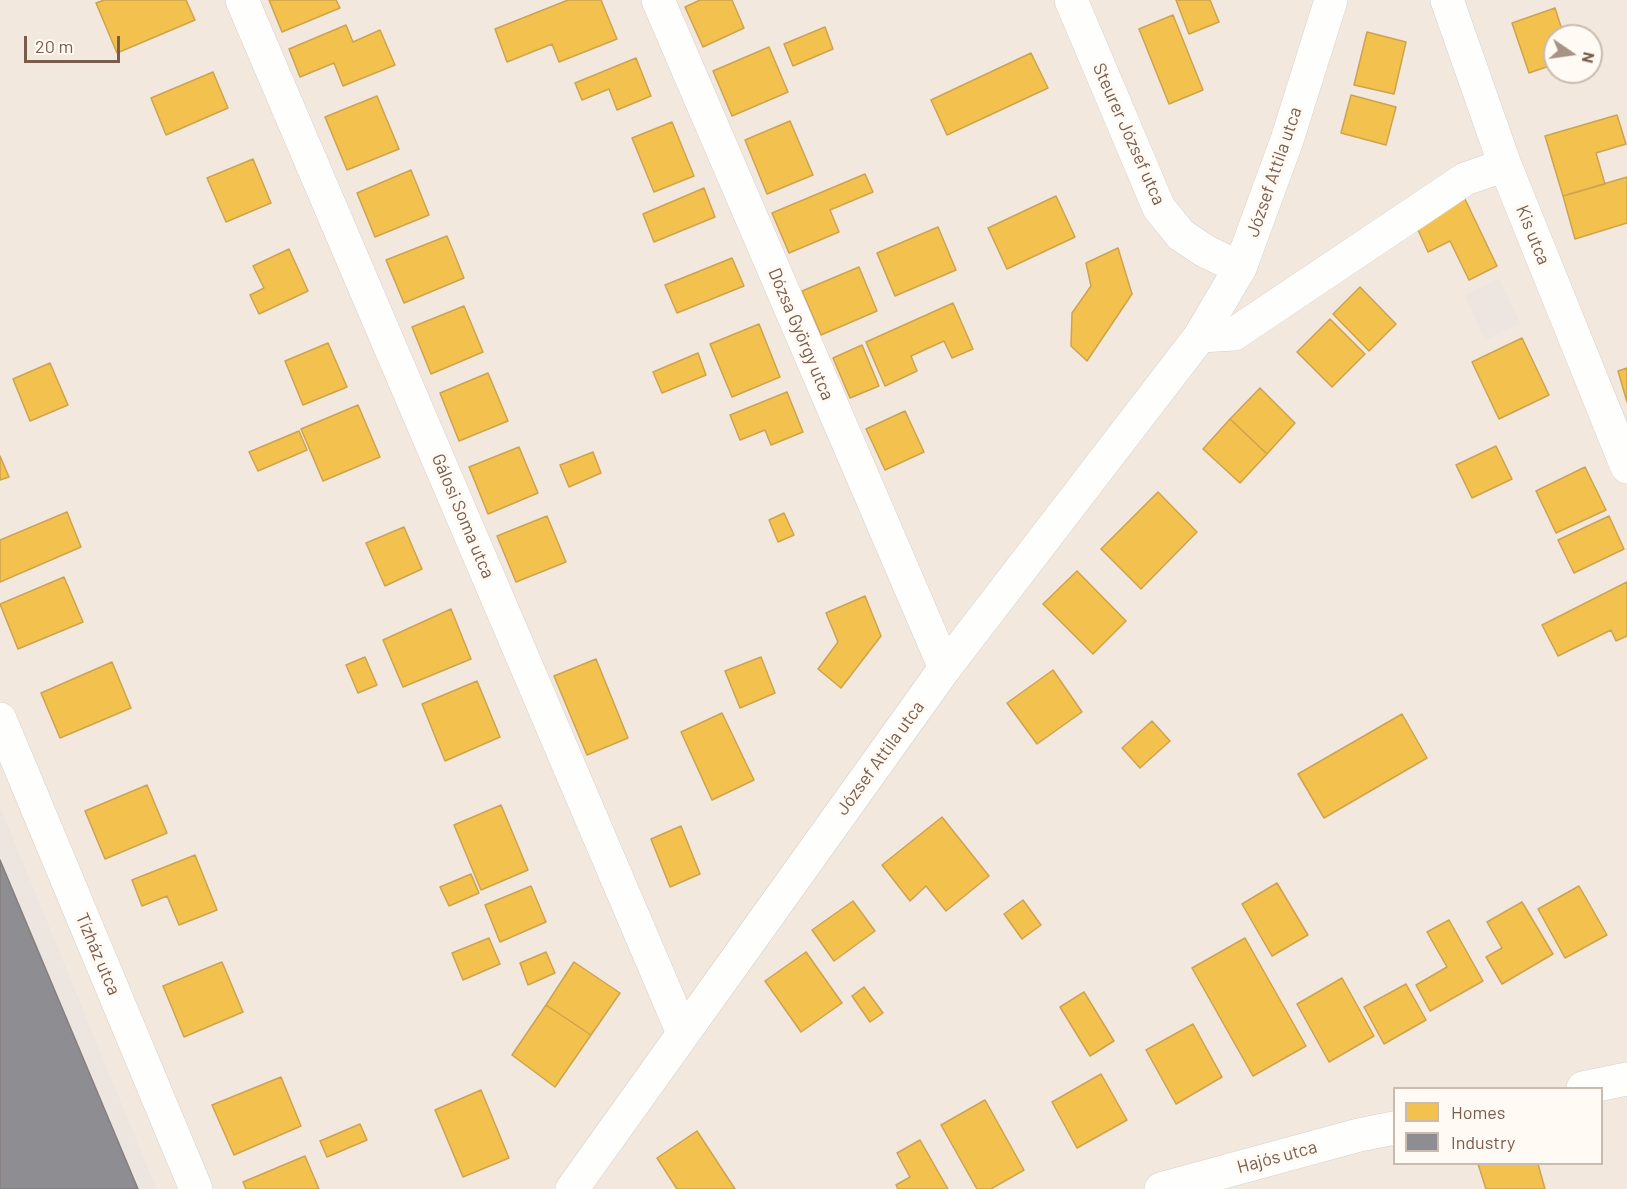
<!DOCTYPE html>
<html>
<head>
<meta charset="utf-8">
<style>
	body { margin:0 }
	#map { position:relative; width:1627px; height:1189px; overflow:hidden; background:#f9f5f0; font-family:Barlow,sans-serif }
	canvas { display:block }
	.legend { position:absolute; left:1393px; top:1087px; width:210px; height:78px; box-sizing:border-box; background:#fffaf3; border:2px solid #cabbb1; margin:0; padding:8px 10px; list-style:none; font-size:18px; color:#7a5c4d }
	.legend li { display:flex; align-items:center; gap:12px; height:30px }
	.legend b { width:30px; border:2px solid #cabbb1 }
	.north { position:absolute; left:1543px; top:24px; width:60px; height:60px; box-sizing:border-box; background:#fffaf3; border:2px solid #cabbb1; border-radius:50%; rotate:103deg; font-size:16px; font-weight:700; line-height:24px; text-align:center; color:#7a5c4d }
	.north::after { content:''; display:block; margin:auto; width:21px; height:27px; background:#a69286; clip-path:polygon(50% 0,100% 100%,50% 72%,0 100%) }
	.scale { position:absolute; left:24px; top:36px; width:96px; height:27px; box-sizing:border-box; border:3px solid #7a5c4d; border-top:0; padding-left:8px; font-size:18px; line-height:21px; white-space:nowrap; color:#7a5c4d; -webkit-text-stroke:4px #fffaf3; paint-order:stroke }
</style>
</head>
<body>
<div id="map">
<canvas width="1627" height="1189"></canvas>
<ul class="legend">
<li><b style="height:16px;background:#f2c14e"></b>Homes</li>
<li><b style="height:16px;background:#8d8d92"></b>Industry</li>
</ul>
<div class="north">N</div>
<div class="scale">20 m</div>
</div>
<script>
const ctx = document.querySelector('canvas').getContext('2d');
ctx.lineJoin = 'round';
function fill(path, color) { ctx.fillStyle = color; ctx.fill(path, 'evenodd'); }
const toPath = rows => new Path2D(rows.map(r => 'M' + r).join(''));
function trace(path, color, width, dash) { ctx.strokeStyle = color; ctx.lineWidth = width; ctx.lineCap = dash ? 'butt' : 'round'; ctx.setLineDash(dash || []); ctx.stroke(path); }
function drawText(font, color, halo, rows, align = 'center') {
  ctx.font = font + ' Barlow,sans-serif'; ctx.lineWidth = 6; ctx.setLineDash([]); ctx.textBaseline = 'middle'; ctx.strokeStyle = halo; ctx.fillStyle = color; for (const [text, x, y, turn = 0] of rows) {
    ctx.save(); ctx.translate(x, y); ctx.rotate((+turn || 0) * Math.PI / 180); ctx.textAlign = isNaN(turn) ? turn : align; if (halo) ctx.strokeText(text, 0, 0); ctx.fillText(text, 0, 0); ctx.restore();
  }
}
fill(toPath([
	[0,0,1627,0,1627,1189,157,1189,0,805],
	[1555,36,1591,36,1591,72,1555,72],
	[1394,1088,1602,1088,1602,1164,1394,1164]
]), '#f2e8de');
fill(toPath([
	[1499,279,1520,323,1485,340,1465,295],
	[0,805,157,1189,0,1189]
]), '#ede5e0');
const homes = toPath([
	[104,0,186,0,195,20,117,53,96,3,104,0],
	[269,0,336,0,340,8,282,32,269,0],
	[568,0,601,0,617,39,559,62,552,44,507,62,495,29,568,0],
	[700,0,732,0,744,28,703,47,685,7,700,0],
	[1176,0,1210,0,1219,22,1189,34,1176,0],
	[1555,8,1564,36,1555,36,1555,64,1529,73,1512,23,1555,8],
	[1173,15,1203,90,1169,104,1139,29,1173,15],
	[346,25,353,42,380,30,395,65,343,86,334,63,300,77,289,49,346,25],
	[825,27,833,49,793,66,784,44,825,27],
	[1367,32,1406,42,1394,94,1354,85,1367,32],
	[769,47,788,92,732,116,713,71,769,47],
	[1031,53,1048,88,947,135,931,100,1031,53],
	[636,58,651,96,617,110,609,89,582,100,575,83,636,58],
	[213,72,228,108,166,135,151,98,213,72],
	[1351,95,1396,107,1386,145,1341,133,1351,95],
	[377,96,399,149,347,170,325,117,377,96],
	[1617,115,1626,144,1596,153,1605,184,1563,196,1545,136,1617,115],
	[790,121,813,175,767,194,745,140,790,121],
	[672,122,694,176,654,192,632,138,672,122],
	[253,159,271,203,226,222,207,178,253,159],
	[411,170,429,215,375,237,357,193,411,170],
	[865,174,873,192,830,210,839,232,789,253,772,213,865,174],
	[1627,177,1627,223,1575,239,1563,196,1627,177],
	[704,188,715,217,654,242,643,214,704,188],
	[1056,196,1075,237,1007,269,988,228,1056,196],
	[1464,197,1497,266,1469,280,1450,241,1428,252,1414,221,1464,197],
	[938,227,956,270,895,296,877,253,938,227],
	[447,236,464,278,404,303,386,260,447,236],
	[1118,248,1132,294,1087,361,1071,346,1072,313,1091,286,1086,263,1118,248],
	[289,249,308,291,259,314,250,295,264,288,253,266,289,249],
	[732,258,744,286,677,313,665,285,732,258],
	[859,267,877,311,821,335,802,291,859,267],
	[1360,287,1396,324,1369,351,1333,314,1360,287],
	[953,303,973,349,952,358,944,341,911,356,917,371,885,386,866,342,953,303],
	[464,306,483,352,431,374,412,327,464,306],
	[1330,319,1365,354,1332,387,1297,352,1330,319],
	[759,324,780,377,732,397,710,344,759,324],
	[1522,338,1549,395,1499,419,1472,362,1522,338],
	[328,343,347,387,303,405,285,361,328,343],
	[862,345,879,386,850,398,833,358,862,345],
	[698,353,706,375,662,393,653,372,698,353],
	[50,363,68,405,30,421,13,379,50,363],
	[1627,368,1627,402,1618,371,1627,368],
	[488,373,508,421,459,441,440,393,488,373],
	[1260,388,1295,423,1267,454,1230,419,1260,388],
	[787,392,803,432,771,445,765,430,740,440,730,415,787,392],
	[358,405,380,457,323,481,301,429,358,405],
	[905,411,924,452,885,470,866,429,905,411],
	[1230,419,1267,454,1240,483,1203,449,1230,419],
	[299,431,307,450,258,471,249,452,299,431],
	[1496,446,1512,479,1472,498,1456,465,1496,446],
	[519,447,538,493,488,514,469,467,519,447],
	[593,452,601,473,569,487,560,465,593,452],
	[0,456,9,477,0,480,0,456],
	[1585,467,1606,510,1556,533,1536,491,1585,467],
	[1158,492,1197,532,1141,589,1101,549,1158,492],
	[67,512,81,547,0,582,0,540,67,512],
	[784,513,794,535,778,542,769,520,784,513],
	[547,516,566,562,516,582,497,536,547,516],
	[1609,516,1624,549,1574,573,1558,540,1609,516],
	[404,527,422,569,385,586,366,543,404,527],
	[1077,571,1126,621,1093,654,1043,604,1077,571],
	[64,577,83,622,18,649,0,604,64,577],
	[1627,582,1627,636,1616,641,1611,630,1558,656,1542,625,1627,582],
	[865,596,881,636,841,688,818,669,838,642,826,613,865,596],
	[451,609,471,659,403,687,383,640,451,609],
	[365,657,377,685,358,693,346,665,365,657],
	[761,657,775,693,740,708,725,671,761,657],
	[596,659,628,738,587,755,554,676,596,659],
	[112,662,131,708,60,738,41,693,112,662],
	[1053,670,1082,712,1037,744,1007,703,1053,670],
	[477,681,500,737,445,761,422,704,477,681],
	[722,713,754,780,712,800,681,732,722,713],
	[1402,714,1427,758,1324,818,1298,774,1402,714],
	[1152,721,1170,741,1140,768,1122,748,1152,721],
	[147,785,167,833,105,859,85,811,147,785],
	[501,805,528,870,481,890,454,825,501,805],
	[942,817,989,876,946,911,926,886,910,901,882,865,942,817],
	[681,826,700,874,670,887,651,839,681,826],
	[195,855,217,910,179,925,167,896,142,906,132,880,195,855],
	[471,874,479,893,449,906,440,887,471,874],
	[1277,883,1308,935,1272,956,1242,904,1277,883],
	[531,886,546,922,500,942,485,905,531,886],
	[1579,886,1607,935,1565,958,1538,909,1579,886],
	[1023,900,1041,925,1022,939,1004,914,1023,900],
	[853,901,875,931,834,961,812,930,853,901],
	[1522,902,1553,954,1502,984,1486,957,1502,948,1487,922,1522,902],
	[1449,920,1483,981,1430,1011,1416,985,1447,967,1427,932,1449,920],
	[489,938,500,964,463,980,452,953,489,938],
	[1245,938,1306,1046,1253,1076,1192,968,1245,938],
	[546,952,555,973,528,985,520,963,546,952],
	[806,952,842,1003,801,1032,765,981,806,952],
	[222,962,243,1012,184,1037,163,986,222,962],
	[574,962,620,993,591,1035,546,1005,574,962],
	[1342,978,1374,1036,1329,1062,1297,1004,1342,978],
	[1406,984,1426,1020,1384,1044,1364,1007,1406,984],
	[864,987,883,1013,870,1022,852,996,864,987],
	[1084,992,1114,1041,1090,1056,1060,1007,1084,992],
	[546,1005,591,1035,555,1087,512,1055,546,1005],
	[1193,1024,1222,1077,1176,1104,1146,1050,1193,1024],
	[1101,1074,1127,1120,1077,1148,1052,1102,1101,1074],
	[281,1077,301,1126,234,1155,212,1105,281,1077],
	[481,1090,509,1158,463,1177,435,1110,481,1090],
	[985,1100,1024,1170,991,1189,977,1189,941,1125,985,1100],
	[360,1124,367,1140,327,1157,320,1141,360,1124],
	[697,1131,735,1189,677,1189,657,1158,697,1131],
	[920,1140,948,1189,898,1189,896,1185,910,1177,897,1153,920,1140],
	[305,1156,319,1189,246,1189,243,1182,305,1156],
	[1478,1164,1538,1164,1545,1189,1486,1189,1478,1164]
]);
fill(homes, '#f2c14e');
trace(homes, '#cea34e', 1.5);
const industry = toPath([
	[0,860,138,1189,0,1189,0,860]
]);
fill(industry, '#8d8d92');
trace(industry, '#877e7d', 1.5);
const minor = toPath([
	[242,0,683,1033],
	[658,0,945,668],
	[1071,0,1159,208,1181,235,1205,251,1240,268],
	[1447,0,1505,165,1627,467],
	[1200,336,1234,334,1465,179,1505,165],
	[0,719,196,1189],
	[1583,1088,1627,1079],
	[1161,1189,1359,1135,1394,1128]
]);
const tertiary = toPath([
	[572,1189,945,668,1200,336,1240,268,1287,140,1331,0]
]);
trace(minor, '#d7d1cb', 34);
trace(tertiary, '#d7d1cb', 34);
trace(minor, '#fefefd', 33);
trace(tertiary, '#fefefd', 33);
drawText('18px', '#7a5c4d', '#fffaf3', [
	["Steurer József utca",1129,134,66],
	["József Attila utca",1274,172,-71],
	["Kis utca",1533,235,68],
	["Dózsa György utca",801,334,67],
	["Gálosi Soma utca",463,516,67],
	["József Attila utca",880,758,-54],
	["Tízház utca",98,954,67],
	["Hajós utca",1277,1157,-15]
]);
</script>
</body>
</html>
